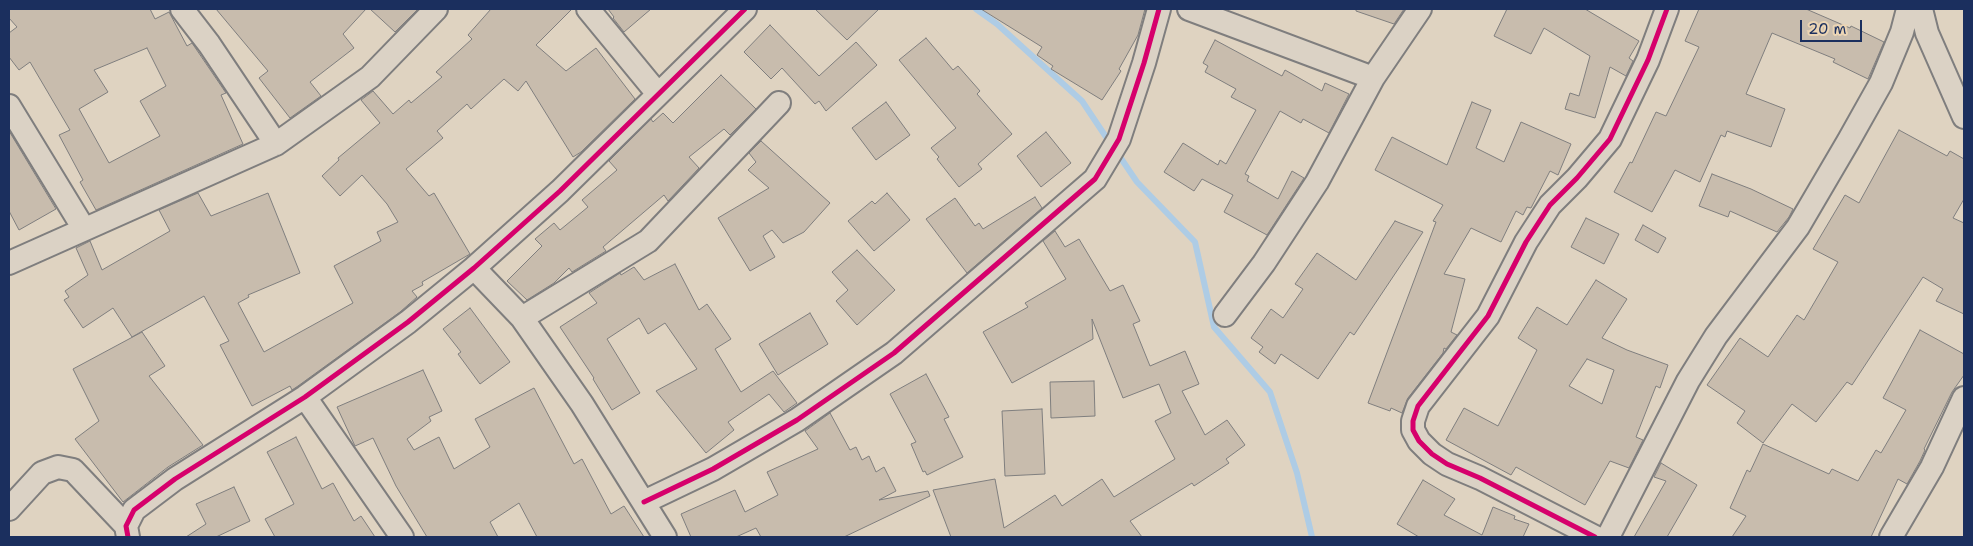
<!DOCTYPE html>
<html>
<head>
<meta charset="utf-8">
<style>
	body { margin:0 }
	#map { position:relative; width:1973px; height:546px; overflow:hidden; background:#dfd3c1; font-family:"Shantell Sans",sans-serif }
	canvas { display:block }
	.frame { position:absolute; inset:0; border:10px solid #1b2f5e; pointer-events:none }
	.scale { position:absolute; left:1800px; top:20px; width:62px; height:22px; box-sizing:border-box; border:2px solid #1b2f5e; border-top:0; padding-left:6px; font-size:15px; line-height:18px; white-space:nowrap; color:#1b2f5e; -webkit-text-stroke:4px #ecd5b4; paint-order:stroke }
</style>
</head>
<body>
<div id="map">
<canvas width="1973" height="546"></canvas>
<div class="frame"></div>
<div class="scale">20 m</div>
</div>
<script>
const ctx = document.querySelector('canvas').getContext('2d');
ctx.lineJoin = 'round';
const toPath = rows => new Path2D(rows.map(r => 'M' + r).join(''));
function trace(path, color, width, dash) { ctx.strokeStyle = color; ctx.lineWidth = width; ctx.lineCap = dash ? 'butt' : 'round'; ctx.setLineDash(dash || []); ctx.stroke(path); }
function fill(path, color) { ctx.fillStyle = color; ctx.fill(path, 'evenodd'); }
trace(toPath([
	[976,9,997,24,1082,101,1110,143],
	[1116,151,1137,182,1195,242,1214,327,1270,392,1297,473,1312,537]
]), '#aecce5', 6);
const building = toPath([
	[9,9,150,9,155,19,169,12,187,46,192,43,226,93,221,95,243,144,96,210,80,182,83,180,59,135,70,130,30,62,19,70,9,57,9,33,17,27,9,18,9,9],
	[147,48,166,86,140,101,160,136,109,163,79,109,108,92,94,70,147,48],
	[216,9,366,9,343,34,354,48,310,82,321,96,290,118,259,78,268,71,216,9],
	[370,9,418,9,395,32,370,9],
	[491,9,572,9,536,45,566,71,596,48,635,99,581,152,573,157,526,81,518,91,504,79,471,109,467,104,437,131,443,138,406,169,429,196,434,193,470,254,422,282,423,285,412,291,417,297,400,312,298,386,292,390,290,386,252,406,220,345,229,341,204,296,132,337,113,308,83,328,64,300,69,297,65,291,88,275,76,248,90,241,102,270,170,231,159,210,198,193,211,216,268,193,300,273,248,295,249,297,238,303,264,352,353,303,334,266,381,241,377,232,398,222,387,204,362,175,340,196,322,176,339,160,338,158,380,123,361,100,373,91,393,114,409,100,411,103,442,77,436,72,472,39,468,35,491,9],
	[608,9,651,9,624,32,613,18,614,17,608,9],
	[815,9,879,9,847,40,815,9],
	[981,9,1145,9,1138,35,1119,69,1121,71,1102,100,1051,69,1053,66,1037,55,1042,47,981,9],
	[1356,9,1404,9,1394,24,1356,11,1356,9],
	[1507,9,1585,9,1639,41,1629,58,1633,61,1626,76,1610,67,1595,118,1565,109,1570,93,1579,96,1590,56,1544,28,1531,54,1494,36,1507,9],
	[1699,9,1806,9,1850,28,1851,26,1884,42,1868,79,1833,62,1835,59,1772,33,1746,94,1785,109,1771,147,1727,131,1725,137,1721,135,1700,182,1675,170,1652,212,1614,192,1630,162,1632,163,1656,112,1666,116,1699,47,1685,41,1699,9],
	[770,25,819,76,856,42,877,65,826,111,819,101,815,104,782,68,771,79,744,52,770,25],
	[926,38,953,70,958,66,980,91,977,94,1012,134,978,164,982,169,959,187,937,159,939,157,931,148,956,128,899,60,926,38],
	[1215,40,1282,76,1285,70,1322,91,1325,83,1349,94,1329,133,1303,119,1301,123,1280,111,1245,174,1249,176,1247,181,1278,199,1292,171,1304,178,1267,235,1224,212,1233,195,1202,179,1194,191,1164,172,1183,143,1218,165,1220,160,1226,164,1256,110,1231,97,1236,89,1205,72,1208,66,1203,63,1215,40],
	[721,75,756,109,730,135,724,129,689,157,699,168,668,201,664,195,603,247,606,251,572,272,569,268,554,283,527,300,507,281,542,246,535,239,554,223,560,230,588,207,582,200,617,170,609,161,651,119,653,122,663,113,673,123,721,75],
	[886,102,910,135,876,160,852,128,886,102],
	[1472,102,1491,110,1476,148,1504,162,1521,122,1571,144,1558,175,1550,171,1531,208,1527,207,1523,215,1516,211,1501,242,1471,228,1444,274,1465,279,1451,332,1457,335,1446,349,1444,348,1443,353,1408,398,1402,413,1391,408,1390,411,1368,403,1436,222,1433,221,1443,205,1375,170,1392,137,1447,165,1472,102],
	[1899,130,1947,156,1950,151,1964,159,1964,199,1953,218,1964,223,1964,314,1936,301,1943,289,1923,277,1852,385,1847,382,1816,422,1792,404,1763,443,1737,423,1745,411,1707,385,1740,338,1768,357,1797,315,1804,320,1838,262,1813,249,1845,195,1859,203,1899,130],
	[9,131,56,209,19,230,9,211,9,131],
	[1046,132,1071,163,1041,187,1017,156,1046,132],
	[761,141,830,203,804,232,783,243,772,230,763,236,775,257,750,271,718,218,769,188,748,170,756,162,749,153,761,141],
	[1712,174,1751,189,1793,209,1789,217,1777,232,1730,211,1728,217,1699,206,1712,174],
	[887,193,910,220,874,251,848,221,872,201,875,204,887,193],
	[1035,197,1042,208,967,273,926,219,955,198,975,226,979,223,983,229,1035,197],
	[1586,218,1619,234,1604,264,1571,247,1586,218],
	[1395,221,1423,232,1354,335,1350,332,1318,379,1281,354,1275,364,1259,352,1263,347,1251,338,1271,309,1283,318,1303,289,1295,284,1317,253,1356,280,1395,221],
	[1643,225,1666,238,1658,253,1635,240,1643,225],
	[1055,231,1065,247,1079,239,1110,291,1123,285,1140,321,1133,324,1150,366,1185,351,1199,384,1182,391,1205,435,1227,420,1245,445,1226,459,1229,463,1194,486,1192,483,1130,521,1142,537,951,537,933,490,995,479,1004,528,1055,495,1062,506,1102,479,1114,497,1175,459,1155,421,1171,413,1159,384,1123,398,1092,319,1093,339,1012,383,983,332,1028,307,1025,303,1066,279,1043,241,1055,231],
	[857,250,895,290,857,325,836,301,848,290,832,272,857,250],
	[675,264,699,310,707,304,731,339,715,349,741,392,773,371,797,403,784,412,769,394,728,422,734,430,706,453,656,391,697,369,665,323,648,334,639,318,607,339,640,393,612,410,593,379,594,378,560,327,597,303,589,293,620,273,621,275,634,267,644,280,675,264],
	[1596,280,1627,299,1602,338,1627,350,1668,365,1660,388,1656,386,1636,437,1643,440,1629,468,1610,461,1585,505,1516,467,1511,475,1446,440,1464,408,1498,426,1537,350,1518,338,1537,307,1567,325,1596,280],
	[1587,359,1614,370,1602,404,1569,386,1587,359],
	[470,308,510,362,480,384,458,354,461,352,443,329,470,308],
	[810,313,828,344,778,375,759,344,810,313],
	[1920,330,1964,354,1964,375,1952,392,1924,449,1925,450,1920,461,1907,484,1898,479,1871,537,1732,537,1746,516,1730,508,1747,470,1750,472,1763,444,1829,474,1832,469,1858,481,1876,450,1881,453,1906,410,1883,398,1920,330],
	[142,332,165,366,149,376,203,445,168,467,123,502,75,439,99,421,73,369,142,332],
	[423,370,442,411,429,417,431,421,407,439,414,450,439,437,454,469,490,447,475,419,534,388,574,464,582,459,611,514,624,506,644,537,537,537,519,503,490,522,498,537,427,537,396,486,373,438,355,446,337,407,423,370],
	[926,374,949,417,944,419,963,457,927,475,925,471,923,472,911,444,916,442,890,394,926,374],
	[1094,381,1095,416,1051,418,1050,382,1094,381],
	[1042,409,1045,474,1005,476,1002,411,1042,409],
	[830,413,850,450,856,447,862,460,869,456,876,472,884,467,896,491,879,500,928,491,930,496,844,537,761,537,756,528,736,537,691,537,681,514,735,490,745,512,778,495,767,472,818,449,805,431,830,413],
	[296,437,322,489,333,483,354,521,361,516,375,537,275,537,265,519,294,504,267,452,296,437],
	[1661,463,1697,485,1667,537,1634,537,1666,481,1654,477,1661,463],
	[1423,480,1455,499,1444,515,1482,535,1493,507,1515,516,1514,519,1529,524,1523,537,1419,537,1397,524,1423,480],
	[234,487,250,521,216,537,186,537,206,524,196,504,234,487]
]);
fill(building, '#c8bcad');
trace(building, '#7f7e7e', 1);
const minor = toPath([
	[182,9,209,44,276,144],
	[588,9,658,94],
	[1189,9,1373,78],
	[1921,9,1927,33,1964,117],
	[9,106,84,229],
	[9,263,276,144,370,77,436,9],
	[474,268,522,318,582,404,665,537],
	[1225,315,1264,263,1317,182,1373,78,1420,9],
	[522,318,648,241,779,103],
	[305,397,402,537],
	[644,502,713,469,797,420,894,353,1095,179,1119,139,1144,63,1159,9],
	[9,509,42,473,58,467,73,470,126,526],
	[128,537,126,526,134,510,175,479,305,397,408,322,474,268,560,191,745,9],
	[1595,537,1480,478,1447,464,1432,454,1419,441,1413,430,1413,421,1418,406,1488,316,1526,242,1550,205,1577,178,1610,139,1648,60,1667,9],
	[1608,537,1688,381,1716,336,1798,227,1849,140,1881,83,1902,32,1908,9],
	[1891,537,1932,467,1964,398]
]);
trace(minor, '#7f7e7e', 26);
trace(minor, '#dbd2c5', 22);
trace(toPath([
	[644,502,713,469,797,420,894,353,1095,179,1119,139,1144,63,1159,9],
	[128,537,126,526,134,510,175,479,305,397,408,322,474,268,560,191,745,9],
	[1595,537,1480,478,1447,464,1432,454,1419,441,1413,430,1413,421,1418,406,1488,316,1526,242,1550,205,1577,178,1610,139,1648,60,1667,9]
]), '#d6006c', 5);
</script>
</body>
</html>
